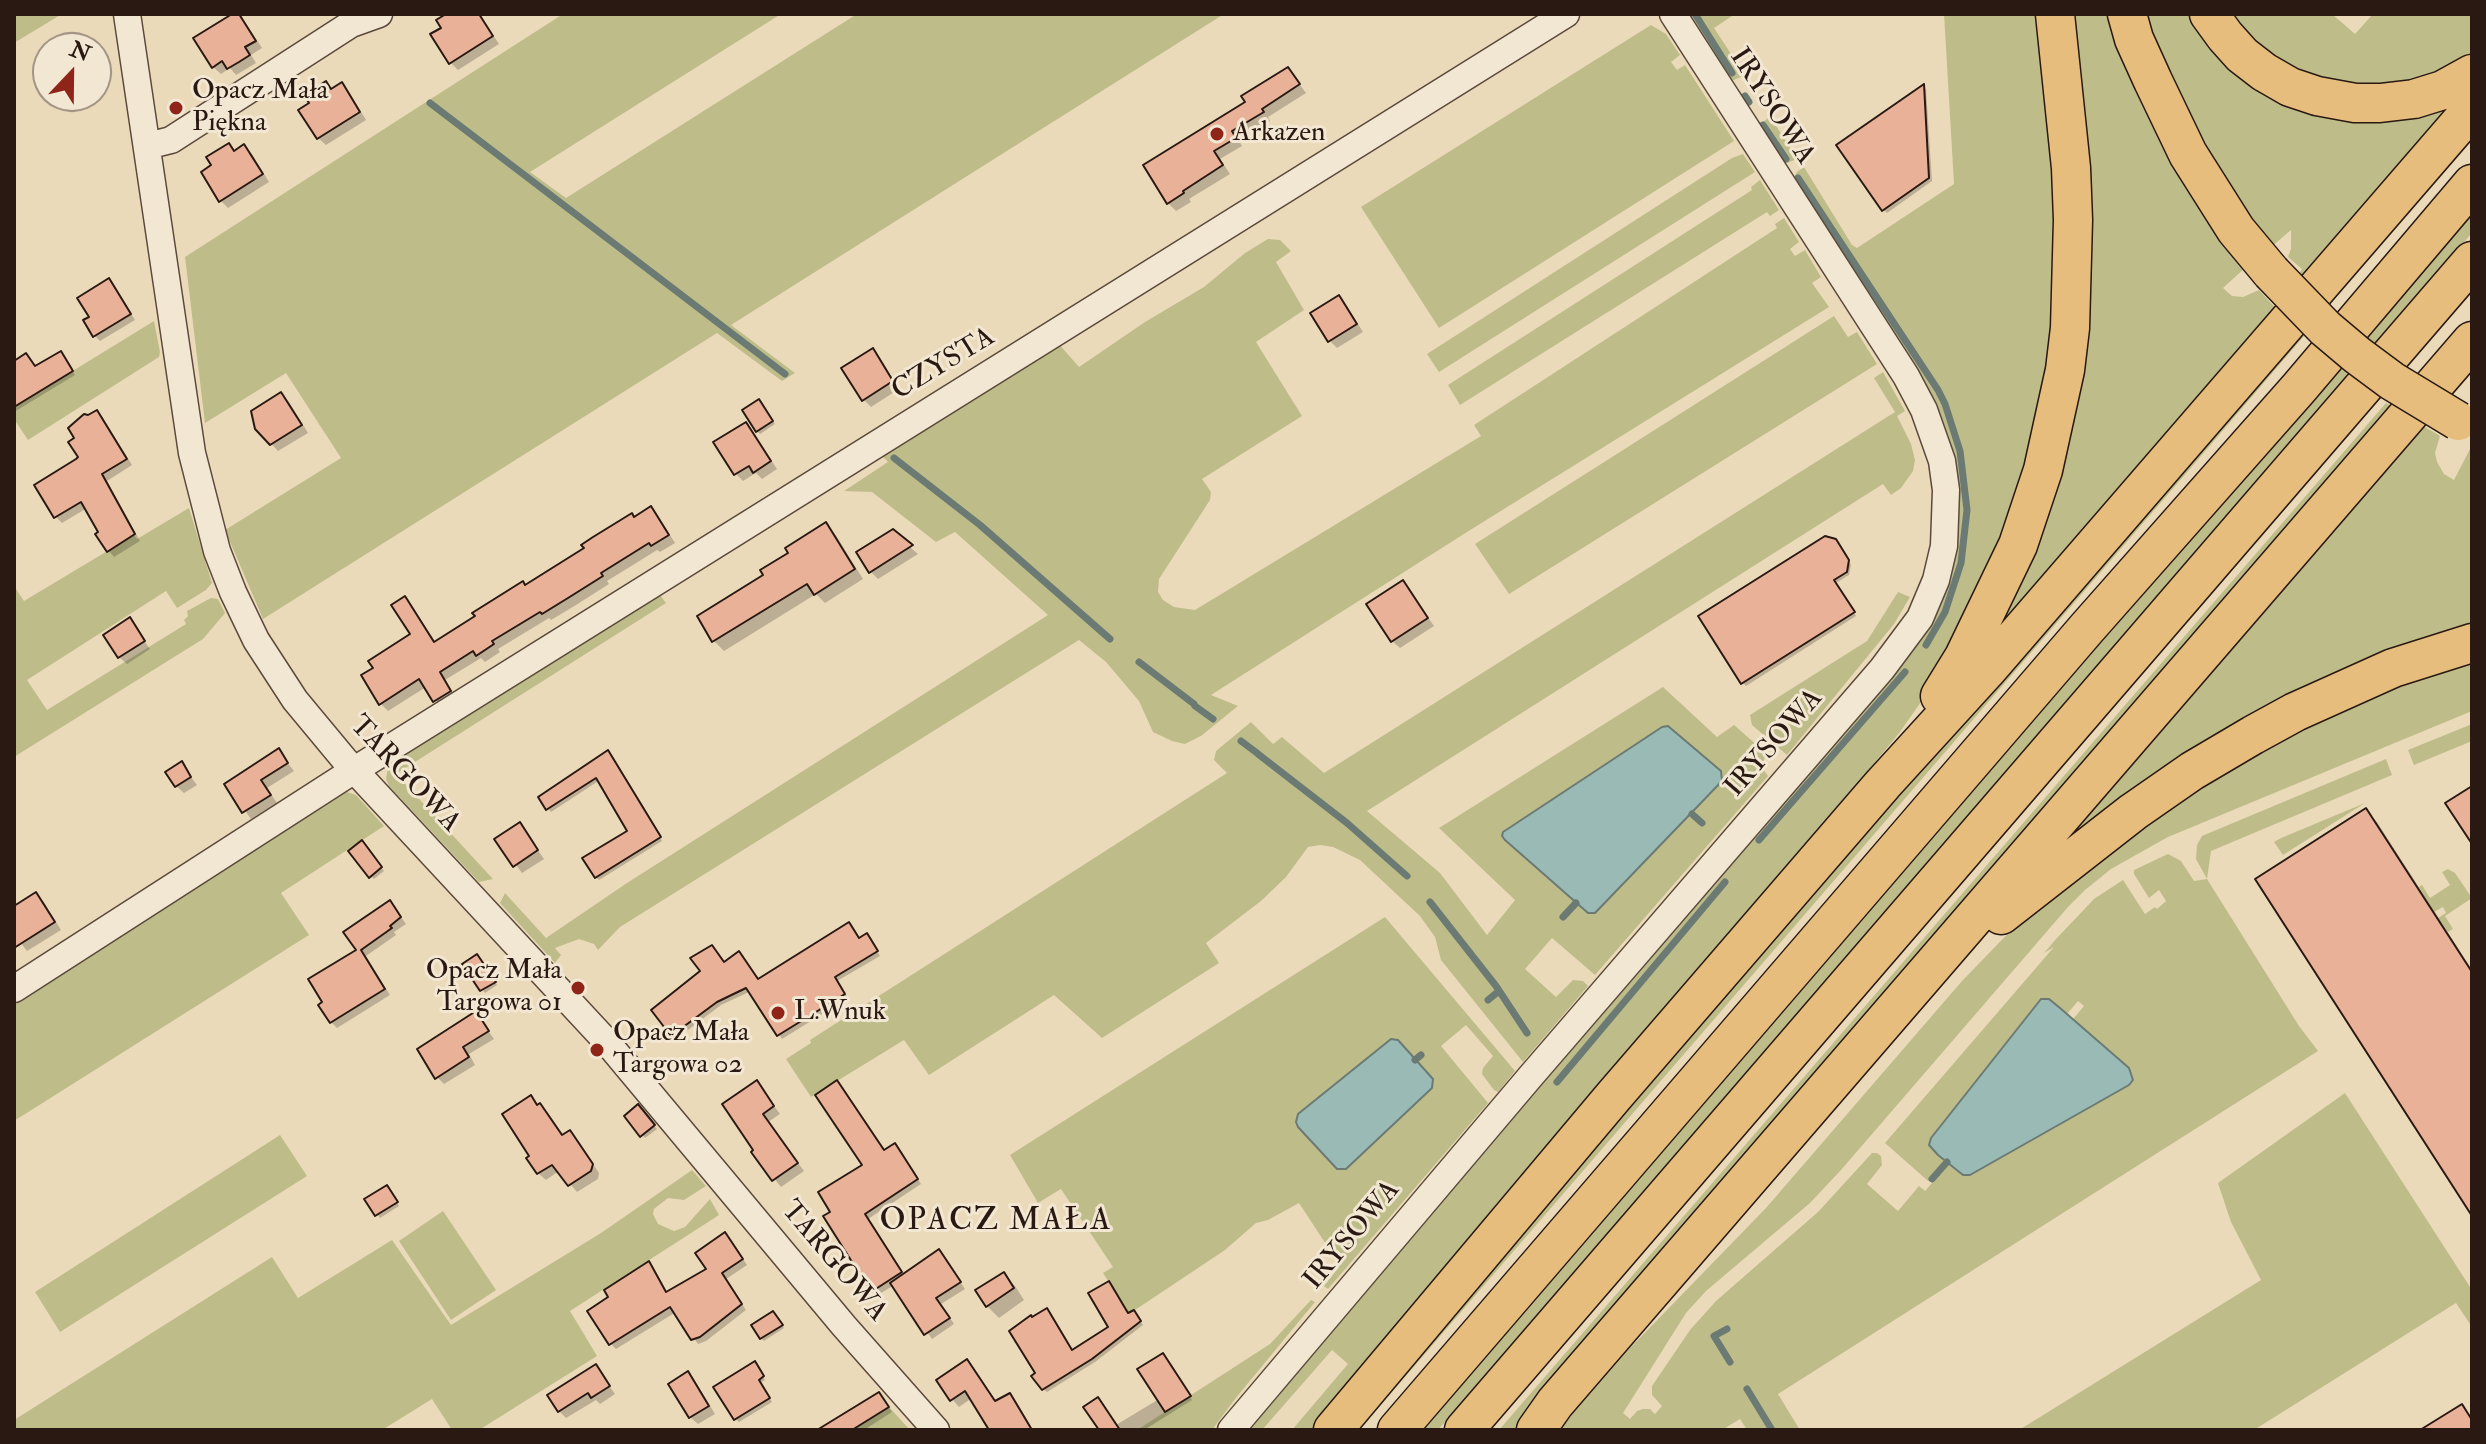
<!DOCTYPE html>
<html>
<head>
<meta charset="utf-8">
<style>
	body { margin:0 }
	#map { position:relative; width:2486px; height:1444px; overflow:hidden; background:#ebdab9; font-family:"IM FELL Double Pica",serif }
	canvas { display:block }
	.frame { position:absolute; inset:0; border:16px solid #291912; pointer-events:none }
	.north { position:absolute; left:32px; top:32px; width:80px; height:80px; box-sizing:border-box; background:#f2e7d2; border:2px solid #a29585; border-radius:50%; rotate:22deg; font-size:22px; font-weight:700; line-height:32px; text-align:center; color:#291912 }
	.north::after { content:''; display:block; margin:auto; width:28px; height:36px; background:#8f2418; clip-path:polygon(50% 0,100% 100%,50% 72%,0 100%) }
</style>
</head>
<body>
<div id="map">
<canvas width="2486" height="1444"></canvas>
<div class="frame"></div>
<div class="north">N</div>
</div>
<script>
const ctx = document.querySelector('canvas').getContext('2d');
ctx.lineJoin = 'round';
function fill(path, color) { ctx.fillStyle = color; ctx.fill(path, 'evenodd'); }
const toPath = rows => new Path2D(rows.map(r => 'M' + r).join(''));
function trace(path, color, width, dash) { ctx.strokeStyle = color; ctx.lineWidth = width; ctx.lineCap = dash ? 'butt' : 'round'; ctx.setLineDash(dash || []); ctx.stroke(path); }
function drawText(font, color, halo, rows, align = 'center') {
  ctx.font = font + ' "IM FELL Double Pica",serif'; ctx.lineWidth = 6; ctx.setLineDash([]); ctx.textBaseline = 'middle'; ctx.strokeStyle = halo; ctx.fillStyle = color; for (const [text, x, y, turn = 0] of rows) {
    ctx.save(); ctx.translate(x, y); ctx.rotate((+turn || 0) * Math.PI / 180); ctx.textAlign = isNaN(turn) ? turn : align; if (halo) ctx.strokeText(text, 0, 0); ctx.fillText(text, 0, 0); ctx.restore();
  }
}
fill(toPath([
	[14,14,62,14,14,43],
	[563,14,781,14,530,172,566,198,857,14,1224,14,731,325,795,373,782,381,717,333,263,619,225,530,341,458,286,373,205,423,185,257],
	[1688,14,1735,14,1714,28,1745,75,1734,80,1727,79],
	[1944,14,2042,14,2058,168,2056,334,2018,508,1930,689,1900,732,1857,784,1497,1203,1405,1324,1315,1430,1292,1430,1348,1364,1332,1350,1262,1430,1243,1430,1899,667,1957,494,1792,181,1797,172,1804,167,1852,245,1857,248,1954,184],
	[2064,14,2108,14,2140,100,2161,143,2214,229,2245,268,2223,288,2232,296,2243,297,2259,290,2280,313,1976,665,2050,477],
	[2143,14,2196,14,2260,82,2461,94,2307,282,2299,274,2302,269,2288,257,2291,249,2291,230,2270,248,2211,166],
	[2224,14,2332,14,2355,34,2373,14,2472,14,2472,58,2448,73,2375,91,2284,70],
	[1651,25,1666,34,1680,55,1671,62,1677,70,1685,65,1734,141,1439,328,1361,207],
	[1770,116,1797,159,1787,163,1780,162,1758,127],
	[1743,154,1755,172,1439,372,1427,354,1732,158],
	[1760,180,1779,210,1770,216,1767,212,1460,405,1448,385,1752,190,1751,187],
	[2472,212,2472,233,2375,344,2365,336],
	[1784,218,1799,242,1790,249,1795,256,1805,250,1821,277,1812,283,1829,307,1467,532,1211,695,1238,706,1201,736,1185,744,1172,741,1153,732,1139,701,1106,662,1079,640,620,927,598,950,594,944,579,939,555,948,561,955,555,963,500,903,505,893,546,938,627,883,1048,615,955,532,936,542,872,492,844,491,888,462,880,454,1058,343,1079,367,1145,322,1204,287,1245,253,1268,239,1280,240,1291,251,1276,262,1304,310,1256,342,1302,416,1202,479,1211,492,1210,500,1159,579,1158,592,1163,600,1174,607,1195,610,1481,436,1474,425,1777,228,1775,224],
	[1834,316,1848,337,1857,332,1877,364,1509,594,1475,544],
	[154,321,160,352,159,357,28,440,14,419,14,407],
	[2295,328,2304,336,2189,470,1359,1430,1343,1430],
	[2338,367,2349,375,1438,1430,1421,1430],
	[1883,372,1905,411,1897,416,1911,444,1915,460,1913,471,1901,488,1891,495,1883,484,1367,811,1440,873,1487,935,1515,900,1439,828,1663,687,1717,737,1734,725,1767,754,1761,766,1768,776,1595,975,1552,938,1525,969,1556,997,1573,980,1583,981,1588,986,1523,1062,1441,960,1435,937,1420,916,1360,860,1333,847,1320,845,1308,847,1286,877,1261,901,1206,943,1219,963,1102,1038,1054,995,929,1075,904,1040,811,1097,786,1059,811,1043,810,1040,1227,773,1214,760,1216,751,1251,722,1273,744,1282,737,1324,773,1895,412,1874,378],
	[1722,781,1596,912,1591,914,1502,836],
	[2386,403,2396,409,1518,1430,1499,1430],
	[2425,427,2440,436,2435,453,2437,462,2444,474,2454,480,2470,449,2472,450,2472,634,2062,847],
	[189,508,212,583,206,590,177,608,166,591,27,680,47,710,186,624,184,620,188,616,187,611,211,598,218,599,225,613,203,639,14,757,14,586,24,601,134,535,137,539],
	[657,591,666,603,396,774,493,879,479,882,389,786,386,779,389,762],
	[1898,592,1910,597,1894,624,1787,755,1752,725,1750,715,1867,641],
	[2472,657,2472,711,2168,837,2111,869,2085,890,2068,907,1841,1170,1810,1203,1706,1291,1686,1313,1623,1413,1630,1419,1637,1411,1643,1409,1650,1409,1655,1414,1662,1406,1652,1395,1652,1386,1690,1330,1716,1301,1818,1212,1872,1153,1877,1153,1881,1156,1882,1165,1867,1184,1898,1211,1919,1186,1925,1191,1949,1164,1963,1175,1970,1175,2129,1085,2129,1068,2073,1019,2084,1006,2078,1001,2067,1014,2049,999,2042,999,1931,1138,1938,1155,1944,1160,1928,1181,1885,1143,2054,947,2044,953,2057,938,2094,899,2123,880,2145,914,2155,907,2157,909,2166,901,2159,890,2149,898,2134,874,2134,870,2168,854,2181,861,2194,881,2207,879,2196,859,2197,845,2202,836,2386,759,2392,775,2211,851,2207,879,2299,1026,2318,1051,1778,1394,1800,1430,1747,1430,1740,1419,1722,1430,1559,1430,1630,1348,1766,1208,1962,981,2025,916,2134,825,2302,724],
	[2472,724,2472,741,2414,765,2408,750],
	[347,792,356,795,384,826,281,893,309,935,14,1121,14,1001],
	[2365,803,2283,855,2274,842,2281,838],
	[2448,869,2455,873,2472,898,2445,916,2453,929,2448,932,2438,918,2446,913,2443,907,2434,912,2419,887,2422,885,2430,898,2450,885,2442,872],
	[1385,917,1515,1071,1498,1092,1494,1090,1482,1074,1483,1068,1493,1056,1466,1025,1441,1046,1488,1103,1328,1289,1324,1286,1339,1267,1337,1261,1299,1203,1268,1220,1256,1223,1225,1250,1129,1314,1103,1273,1113,1267,1061,1189,1038,1203,1010,1155],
	[1398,1040,1433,1078,1433,1088,1346,1168,1296,1118,1298,1114],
	[2345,1093,2472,1290,2472,1327,2456,1303,2254,1430,2019,1430,2261,1280,2231,1222,2218,1183],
	[280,1135,307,1176,60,1332,35,1292],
	[692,1170,706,1186,684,1200,668,1198,659,1205,654,1209,653,1214,658,1224,674,1231,685,1227,710,1199,719,1215,570,1311,597,1356,479,1430,452,1430,432,1399,382,1430,14,1430,14,1420,272,1257,298,1298,392,1240,451,1325,601,1233],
	[443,1211,496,1290,451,1320,399,1241],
	[1311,1300,1315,1302,1235,1399,1212,1430,1137,1430,1270,1344],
	[889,1407,910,1430,852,1430,860,1425]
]), '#bebd8a');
const water = toPath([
	[1668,726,1721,771,1722,781,1595,913,1588,913,1505,840,1502,836,1503,832,1662,727,1668,726],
	[2041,999,2049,999,2060,1008,2129,1068,2133,1080,2129,1085,1970,1175,1963,1175,1938,1155,1929,1145,1931,1138,2041,999],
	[1391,1039,1398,1040,1433,1079,1432,1088,1346,1169,1337,1169,1298,1127,1296,1122,1298,1114,1391,1039]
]);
fill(water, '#99bab5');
trace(water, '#6c7a74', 2);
fill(toPath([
	[236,14,244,21,262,48,251,55,256,63,236,75,230,68,221,74,213,67],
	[449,14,479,14,499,44,458,70,451,63,443,29],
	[1288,69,1306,93,1268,117,1270,121,1238,139,1242,146,1220,159,1230,174,1189,199,1191,202,1176,211,1168,203,1248,103],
	[326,84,333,90,342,85,349,92,366,120,326,145,318,138,311,104],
	[1923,86,1926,89,1932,181,1887,213,1884,210],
	[244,147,252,154,269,182,228,208,220,200,235,153],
	[114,286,135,320,100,341,95,336],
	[1339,297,1346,305,1363,332,1337,348,1330,341],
	[872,351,880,358,899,389,871,407,863,399],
	[64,357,75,375,14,412,14,363,35,368],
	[281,394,289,402,308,433,278,451,257,428],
	[762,405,775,424,760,434,757,431],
	[97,412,103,418,132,465,107,481,140,541,114,557,108,550,87,508,62,523,56,517,37,485,80,458],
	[746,425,753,432,777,469,762,479,756,473,743,481,736,474],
	[651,508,658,516,675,543,660,552,657,550,633,565,607,581,609,584,576,605,551,620,549,618,498,649,500,652,485,662,481,658,445,680,457,699,442,708,426,687,388,711,381,704,413,635,405,599,412,606,436,643],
	[826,525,835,534,863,579,825,603,816,594,724,651,714,641,699,617,766,576],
	[892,532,918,554,878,579,871,572],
	[1839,544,1851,565,1849,575,1836,583,1856,616,1746,686,1743,683],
	[1403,582,1434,626,1400,648,1392,641],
	[129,620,150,649,127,664,119,657],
	[278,751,294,771,267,788,277,803,251,819,226,784],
	[611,755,662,841,599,880,596,877,629,831,600,780,551,812,540,798],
	[181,764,197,785,184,793,176,786],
	[2365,811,2377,822,2472,970,2472,1212],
	[520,825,544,859,522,873,497,839],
	[365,846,384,871,374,879,371,876],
	[36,895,44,902,61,930,27,951,14,934,14,909],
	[395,909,406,924,394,932,396,935,366,956,390,995,337,1028,331,1022,358,950],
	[849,924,860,939,870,940,880,956,837,981,848,998,782,1039,751,991,721,1005,676,1039,653,1010,725,964,758,981],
	[480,960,497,985,485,993,465,964],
	[476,1014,494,1039,469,1054,475,1065,444,1084,437,1077],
	[757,1083,780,1114,768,1122,804,1171,781,1187,753,1152],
	[531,1098,548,1113,564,1136,570,1132,577,1140,599,1173,598,1179,577,1192,559,1171,546,1180,538,1173],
	[638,1107,657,1129,645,1138,627,1117],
	[899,1150,921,1184,868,1219,904,1276,939,1252,965,1289,941,1304,954,1324,932,1339,894,1285,878,1295,873,1291,826,1217,885,1152],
	[390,1190,399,1206,380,1218,367,1200],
	[730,1240,747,1265,726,1279,746,1310,706,1341,698,1344,676,1312,616,1349,611,1344,611,1297,648,1263,667,1294,708,1269],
	[1004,1275,1015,1286,1024,1300,999,1318,987,1306],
	[1129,1315,1137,1316,1143,1325,1095,1362,1047,1392,1043,1389,1034,1376],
	[776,1316,784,1328,764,1341,761,1338],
	[1166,1358,1192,1400,1144,1430,1101,1430,1116,1425,1159,1399],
	[757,1366,765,1380,760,1383,772,1402,739,1422,736,1419],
	[596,1367,615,1394,600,1404,596,1400,566,1418,559,1411],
	[974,1369,996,1402,1010,1395,1017,1403,1033,1430,991,1430,972,1398,959,1407,952,1399],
	[688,1374,695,1381,715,1414,698,1424,690,1417,671,1384],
	[883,1399,892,1412,864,1430,821,1430]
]), '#0003');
trace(toPath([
	[1695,14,1732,73],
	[1745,96,1749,102],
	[430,103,785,374],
	[1763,125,1786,159],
	[1798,178,1938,390,1945,404,1960,451,1967,510,1961,563,1945,612,1926,645],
	[894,458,980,525,1110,639],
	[1139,662,1194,704],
	[1195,706,1213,719],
	[1241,741,1257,753],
	[1258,754,1347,823,1407,876],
	[1692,814,1702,823],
	[1759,840,1905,672],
	[1430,902,1496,986,1527,1033],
	[1563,917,1576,903],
	[1488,1000,1499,991],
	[1415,1060,1421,1055],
	[1557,1082,1725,882],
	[1932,1179,1947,1162],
	[1727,1329,1714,1336,1730,1362],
	[1747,1389,1772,1430]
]), '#6c7a74', 7);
const building = toPath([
	[232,14,239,14,256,41,245,47,250,55,239,62,227,69,222,61,212,68,193,38,232,14],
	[446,14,479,14,493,36,449,64,430,34,441,28,436,20,446,14],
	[1288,67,1300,84,1262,109,1264,112,1232,131,1236,138,1214,151,1223,165,1183,191,1184,193,1167,204,1143,165,1245,102,1241,96,1288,67],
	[326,81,331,89,342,82,360,112,317,139,298,110,309,103,304,95,326,81],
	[1924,84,1929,178,1882,211,1836,145,1924,84],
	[229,143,234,151,244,144,263,174,219,202,201,172,211,165,206,157,229,143],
	[109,278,131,314,93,337,83,320,89,317,77,298,109,278],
	[1339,295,1357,324,1328,342,1310,313,1339,295],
	[873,348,893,381,862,401,841,368,873,348],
	[61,351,73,371,14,407,14,361,26,353,35,366,61,351],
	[281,392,302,425,270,445,255,429,251,411,281,392],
	[759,399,773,421,756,432,742,410,759,399],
	[97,410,127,459,102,474,135,534,107,552,95,534,98,532,81,502,54,518,34,485,76,459,78,457,68,442,74,438,68,428,84,414,88,415,97,410],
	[746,422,771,461,753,473,749,466,734,475,713,442,746,422],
	[651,506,669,535,651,546,649,543,601,573,603,576,568,598,542,614,540,612,492,641,494,644,476,656,473,651,440,672,451,691,433,702,419,679,379,705,361,675,373,668,368,661,410,634,391,605,405,596,434,642,475,616,472,613,523,581,525,585,584,548,581,545,593,537,632,513,634,517,651,506],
	[826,522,855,569,814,595,807,584,712,642,697,616,763,575,760,570,788,553,785,548,826,522],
	[893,529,913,545,869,573,856,552,893,529],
	[1825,536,1836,539,1849,560,1847,572,1834,580,1855,612,1741,684,1698,616,1825,536],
	[1403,580,1428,618,1391,642,1366,604,1403,580],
	[130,617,145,641,118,658,103,635,130,617],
	[279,748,288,763,261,780,271,795,242,813,224,784,279,748],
	[608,750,661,837,595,878,582,858,627,831,596,778,546,810,538,797,608,750],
	[182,761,191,777,175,787,165,772,182,761],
	[2472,786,2472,844,2445,803,2472,786],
	[2366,808,2472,972,2472,1216,2255,879,2366,808],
	[520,822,538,850,513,867,494,839,520,822],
	[362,840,382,867,369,878,348,851,362,840],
	[36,892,55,922,14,948,14,906,36,892],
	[390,900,401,917,390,926,392,928,361,950,385,989,330,1023,318,1005,322,1002,308,979,356,950,343,932,390,900],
	[849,922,859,938,867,933,878,951,835,977,845,994,777,1036,746,988,717,1002,671,1036,651,1010,700,971,690,958,712,945,724,962,739,951,758,979,849,922],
	[477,954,496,982,480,991,462,964,477,954],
	[476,1011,489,1031,463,1047,469,1057,435,1079,417,1049,476,1011],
	[757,1080,774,1106,763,1114,798,1163,772,1181,751,1152,753,1150,722,1104,757,1080],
	[837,1080,884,1150,895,1143,918,1179,865,1214,902,1272,871,1292,823,1216,830,1212,818,1192,862,1165,815,1095,837,1080],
	[531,1095,537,1105,540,1103,562,1135,570,1130,593,1164,591,1171,568,1186,552,1165,537,1174,526,1158,529,1156,502,1114,531,1095],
	[638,1104,655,1125,640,1137,624,1116,638,1104],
	[387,1185,398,1202,375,1216,364,1199,387,1185],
	[725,1232,743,1259,722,1273,742,1304,700,1337,691,1340,670,1307,609,1345,587,1311,608,1297,604,1290,649,1261,666,1292,706,1269,695,1253,725,1232],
	[939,1249,961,1282,936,1298,950,1318,924,1335,890,1283,939,1249],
	[1004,1272,1014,1288,986,1307,975,1290,1004,1272],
	[1109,1281,1128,1313,1134,1310,1141,1321,1092,1359,1042,1390,1031,1376,1035,1373,1009,1331,1031,1315,1032,1317,1047,1308,1072,1350,1108,1327,1088,1293,1109,1281],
	[773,1311,783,1325,760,1339,751,1325,773,1311],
	[1163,1353,1191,1396,1165,1412,1137,1369,1163,1353],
	[967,1359,995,1401,1010,1393,1032,1430,989,1430,965,1391,950,1401,936,1380,967,1359],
	[755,1361,764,1376,759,1380,770,1398,734,1420,713,1387,755,1361],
	[596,1364,610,1386,591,1398,588,1393,558,1412,547,1395,596,1364],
	[688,1371,709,1406,689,1418,668,1384,688,1371],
	[879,1392,889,1407,852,1430,817,1430,879,1392],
	[1098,1397,1120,1430,1099,1430,1083,1407,1098,1397],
	[2462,1404,2472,1420,2472,1430,2420,1430,2462,1404]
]);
fill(building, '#e8b198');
trace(building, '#291912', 2);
const minor = toPath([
	[127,14,192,453,217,551,233,592,256,640,295,700,344,759,606,1041,844,1326,936,1430],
	[147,146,171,140,351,24,379,14],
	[14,989,345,776,1566,14],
	[1231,1430,1530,1077,1882,669,1920,618,1936,580,1944,546,1946,490,1942,461,1924,410,1906,376,1673,14]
]);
const highway = toPath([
	[2127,14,2134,39,2153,81,2188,154,2236,230,2271,272],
	[2209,14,2225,36,2242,55,2264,72,2290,87,2317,96,2355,103,2380,103,2414,99,2443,90,2472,74],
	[1940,696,1964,657,2018,545,2043,470,2065,370,2070,328,2073,220,2071,168,2055,14],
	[2001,915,2133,812,2192,771,2253,735,2295,712,2393,668,2472,643],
	[1333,1430,1613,1097,1883,784,1986,671,2472,109],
	[1397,1430,2087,628,2299,388,2472,184],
	[1464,1430,2472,261],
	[1536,1430,1555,1403,2472,341]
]);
trace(minor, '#5a493c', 29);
trace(highway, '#291912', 41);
trace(minor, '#f2e7d2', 26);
trace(highway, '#e6bd7c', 38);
const highwayBridge = toPath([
	[2271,272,2325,328,2357,355,2392,381,2458,421]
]);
trace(highwayBridge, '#291912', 41, []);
trace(highwayBridge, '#e6bd7c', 38);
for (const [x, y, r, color] of [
	[176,108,8,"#8f2418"],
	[1217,134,8,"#8f2418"],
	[578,988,8,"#8f2418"],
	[778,1013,8,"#8f2418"],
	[597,1050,8,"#8f2418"]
]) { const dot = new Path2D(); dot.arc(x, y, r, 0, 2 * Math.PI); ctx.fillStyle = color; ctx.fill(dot); trace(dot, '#f2e7d2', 3); }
drawText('28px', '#291912', '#f2e7d2', [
	["Opacz Mała",192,92],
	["Piękna",192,124],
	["Arkazen",1233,134],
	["Opacz Mała",562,972,"right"],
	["Targowa 01",562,1004,"right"],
	["L.Wnuk",794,1013],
	["Opacz Mała",613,1034],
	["Targowa 02",613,1066]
], 'left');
drawText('28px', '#291912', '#f2e7d2', [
	["IRYSOWA",1771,107,57],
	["CZYSTA",944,365,-31],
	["IRYSOWA",1775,744,-49],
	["TARGOWA",404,775,47],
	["IRYSOWA",1353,1236,-50],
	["TARGOWA",833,1262,50]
]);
ctx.letterSpacing = '2px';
drawText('32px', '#291912', '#f2e7d2', [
	["OPACZ MAŁA",996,1222]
]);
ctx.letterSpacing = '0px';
</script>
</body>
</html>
